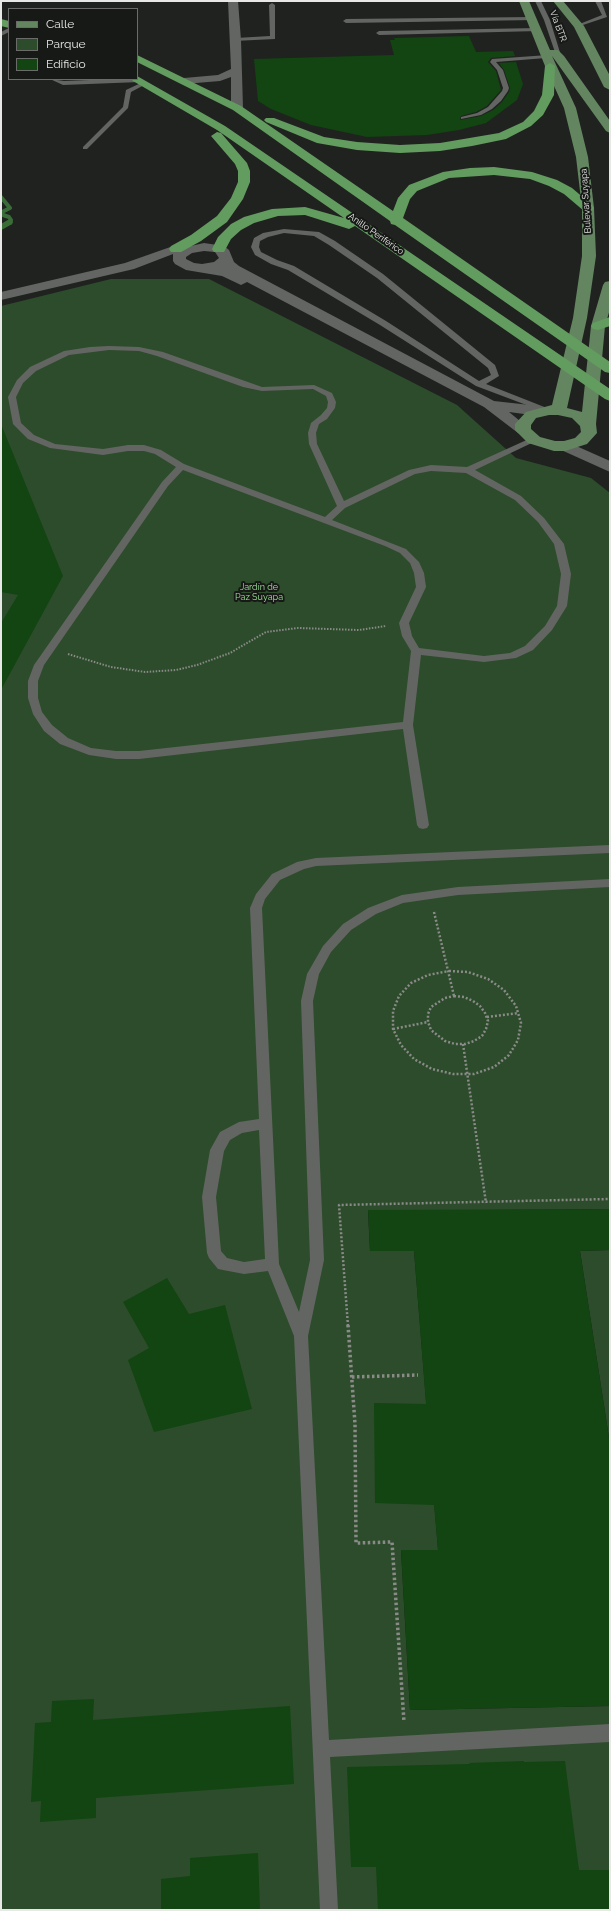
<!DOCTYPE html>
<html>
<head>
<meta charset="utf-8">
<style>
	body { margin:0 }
	#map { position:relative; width:611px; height:1911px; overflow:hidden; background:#202220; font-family:Raleway,sans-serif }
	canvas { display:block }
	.frame { position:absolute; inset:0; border:2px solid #e8e9e7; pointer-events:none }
	.legend { position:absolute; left:8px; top:8px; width:130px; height:72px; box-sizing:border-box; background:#171917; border:1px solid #6b6c6a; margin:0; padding:5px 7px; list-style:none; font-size:12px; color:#e8e9e7 }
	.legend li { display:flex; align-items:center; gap:8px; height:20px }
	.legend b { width:20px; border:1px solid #6b6c6a }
</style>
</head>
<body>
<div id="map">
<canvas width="611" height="1911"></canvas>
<div class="frame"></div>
<ul class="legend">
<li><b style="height:5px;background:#638660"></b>Calle</li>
<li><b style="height:11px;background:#2d4c2b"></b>Parque</li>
<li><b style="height:11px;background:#124511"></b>Edificio</li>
</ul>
</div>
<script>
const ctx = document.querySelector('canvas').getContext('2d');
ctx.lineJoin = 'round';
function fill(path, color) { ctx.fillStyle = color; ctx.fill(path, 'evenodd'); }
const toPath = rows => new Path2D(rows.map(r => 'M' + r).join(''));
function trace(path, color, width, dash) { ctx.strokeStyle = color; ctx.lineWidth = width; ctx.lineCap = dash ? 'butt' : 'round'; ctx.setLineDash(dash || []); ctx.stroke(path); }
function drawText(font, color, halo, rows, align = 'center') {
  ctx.font = font + ' Raleway,sans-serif'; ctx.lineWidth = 4; ctx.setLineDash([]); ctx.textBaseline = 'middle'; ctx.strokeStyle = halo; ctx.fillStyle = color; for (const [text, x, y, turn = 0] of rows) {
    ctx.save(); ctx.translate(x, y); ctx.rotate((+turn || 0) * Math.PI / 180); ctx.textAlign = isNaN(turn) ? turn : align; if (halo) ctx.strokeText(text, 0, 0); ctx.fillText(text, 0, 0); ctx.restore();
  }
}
fill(toPath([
	[111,279,209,279,457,405,516,458,591,478,610,493,610,1209,368,1211,370,1251,414,1251,438,1550,401,1551,410,1710,610,1706,610,1910,1,1910,1,306],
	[610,1250,610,1444,580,1251]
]), '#2d4c2b');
trace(toPath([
	[1,197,10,208,2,212,3,215,9,217,11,220,10,223]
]), '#3a6c38', 4);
trace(toPath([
	[1,227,10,222]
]), '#3a6c38', 5.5);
fill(toPath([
	[469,36,476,52,513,51,515,56,491,58,488,62,496,71,501,90,487,106,476,112,461,116,460,120,481,116,493,110,502,102,509,92,510,88,504,70,499,63,516,62,523,84,517,100,486,123,459,130,427,135,367,137,311,125,271,109,258,101,254,59,394,55,390,40,395,40,394,38],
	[1,424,63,576,1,690,1,623,18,595,1,592],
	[610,1209,610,1250,580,1251,610,1444,610,1706,410,1710,401,1550,438,1550,434,1505,375,1503,374,1403,426,1404,414,1251,370,1251,368,1210],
	[167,1278,189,1314,225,1305,252,1409,154,1432,128,1360,149,1348,123,1302],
	[94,1699,93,1720,290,1706,294,1784,96,1798,96,1818,40,1822,41,1801,31,1802,35,1723,51,1722,52,1701],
	[524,1761,524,1762,565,1761,579,1870,610,1870,610,1910,378,1910,376,1867,351,1867,347,1767,470,1764,469,1763],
	[258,1853,260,1910,161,1910,161,1879,190,1876,190,1858]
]), '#124511');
trace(toPath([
	[68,654,111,667,145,672,176,670,197,665,230,653,266,632,298,628,359,630,386,626]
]), '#8a8b89', 2, [1.5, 1.5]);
trace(toPath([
	[434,912,454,996],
	[449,971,468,972,488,979,504,990,516,1006,521,1023,518,1040,509,1055,494,1067,474,1074,453,1074,432,1069,414,1059,401,1045,393,1029,393,1011,399,996,411,983,428,975,449,971],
	[454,996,464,997,473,1001,480,1006,485,1013,488,1021,486,1029,482,1036,474,1041,465,1044,455,1044,445,1041,431,1030,428,1022,428,1014,431,1007,445,998,454,996],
	[487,1017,518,1013],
	[393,1029,428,1022],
	[463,1044,486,1203],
	[348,1326,339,1205,610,1199]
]), '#8a8b89', 2.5, [2, 2]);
trace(toPath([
	[348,1325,355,1424,356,1543,392,1542,404,1722],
	[352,1377,418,1375]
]), '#8a8b89', 3.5, [2.5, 2.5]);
fill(toPath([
	[535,1,541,1,550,20,562,59,557,58,544,20,535,1],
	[595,1,601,1,607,17,577,27,577,25,602,15,595,1],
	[272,3,275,5,275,39,234,41,234,39,236,38,270,36,269,5,272,3],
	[533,17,535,18,535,20,346,23,343,21,346,19,533,17],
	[9,28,9,32,1,36,1,32,9,28],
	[537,28,540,30,539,31,379,35,376,33,379,31,537,28],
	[548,55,549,56,546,58,496,62,503,70,509,88,508,91,501,101,492,109,481,115,461,119,461,117,477,113,488,107,502,91,503,88,497,70,490,62,492,59,548,55],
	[50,79,64,81,140,78,143,80,140,82,63,85,50,79],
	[143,82,148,83,131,92,128,108,87,149,83,149,83,147,123,107,126,90,143,82],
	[284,229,319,232,335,241,383,274,495,365,499,376,486,384,552,410,551,412,545,412,476,386,380,325,288,270,271,264,255,255,251,247,254,238,263,233,284,229],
	[284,233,314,236,329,245,377,278,488,368,491,375,479,381,386,321,294,266,277,260,261,252,259,247,260,241,268,237,284,233],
	[109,346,139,347,163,352,262,387,314,385,332,393,336,402,335,408,327,419,319,424,316,433,317,444,344,501,409,470,431,465,467,467,531,438,534,437,538,440,475,470,521,496,544,518,564,544,571,574,567,606,552,630,533,650,516,658,484,662,421,655,413,725,429,825,427,828,423,829,419,828,417,825,403,729,139,759,116,759,89,755,60,744,44,731,33,714,28,698,28,681,34,665,162,482,176,467,155,454,144,451,128,451,103,455,50,448,28,439,13,424,8,397,17,380,30,367,64,351,90,347,109,346],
	[109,350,139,351,157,356,243,387,262,391,313,389,326,396,328,402,327,408,321,415,311,423,308,433,309,444,337,506,325,517,184,464,161,450,144,445,128,445,103,449,55,444,34,435,21,423,16,397,23,383,36,371,69,355,109,350],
	[183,470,385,546,400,553,410,563,414,573,416,587,399,623,402,636,411,651,403,722,139,751,116,751,91,748,68,738,52,725,42,712,38,698,38,681,44,665,168,486,183,470],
	[431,471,466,473,515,500,538,522,554,544,561,574,557,606,545,626,525,646,510,653,484,656,419,648,412,636,409,623,426,587,424,573,419,562,406,549,332,520,345,508,415,474,431,471],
	[610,845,610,853,316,866,304,869,280,880,265,899,262,908,279,1264,299,1312,310,1260,301,1001,307,974,323,946,343,924,368,908,402,895,458,887,610,879,610,887,458,895,403,903,376,914,351,930,331,952,319,974,313,1001,324,1260,308,1336,329,1740,610,1724,610,1742,330,1757,338,1910,320,1910,294,1336,268,1271,244,1274,223,1270,218,1269,209,1258,207,1253,202,1197,210,1150,220,1132,239,1122,259,1119,250,908,256,894,272,874,297,862,316,858,610,845],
	[259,1130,265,1259,244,1262,227,1258,221,1251,216,1197,224,1151,230,1140,242,1133,259,1130]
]), '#636562');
fill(toPath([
	[228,1,238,1,241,40,243,108,237,111,231,108,231,77,220,81,184,84,178,81,184,78,218,75,231,69,228,1],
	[565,441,610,461,610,472,559,449,557,446,559,443,565,441]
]), '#636562');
fill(toPath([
	[204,243,224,246,229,250,234,262,239,266,494,401,539,406,544,408,547,411,544,414,539,416,509,412,531,430,528,433,523,435,518,433,484,407,247,282,241,285,222,276,186,270,175,264,173,261,173,254,134,269,1,300,1,292,125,263,176,245,182,248,204,243],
	[204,251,215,252,219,258,214,262,202,264,194,263,186,259,186,257,192,253,204,251]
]), '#636562');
fill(toPath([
	[519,1,529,1,550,50,558,50,564,56,610,121,610,133,606,131,552,56,576,108,588,157,594,208,596,256,587,318,567,408,582,412,591,326,603,285,605,282,610,281,610,309,605,326,596,424,597,433,587,444,565,451,554,451,528,443,515,430,515,424,526,412,552,405,573,318,582,256,582,208,576,157,564,108,545,66,519,1],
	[549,415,558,415,572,418,580,426,581,432,575,438,564,441,555,441,540,437,531,429,531,425,536,418,549,415],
	[553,1,563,1,584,26,610,76,610,90,604,87,574,27,553,1]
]), '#638660');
fill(toPath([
	[1,19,9,21,9,28,1,26,1,19],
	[137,55,241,106,393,211,398,198,409,185,443,172,470,168,494,167,532,172,557,180,572,188,592,205,594,208,592,211,584,211,564,194,549,186,530,179,494,175,449,178,417,191,410,199,403,218,610,362,610,373,605,372,395,225,391,224,390,221,233,110,137,62,137,55],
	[550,63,555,66,554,95,543,115,531,126,506,139,472,146,440,151,400,153,357,150,317,143,266,122,264,120,266,118,274,118,324,137,357,142,400,145,440,143,499,133,523,122,534,111,542,95,545,66,550,63],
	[137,76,225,126,610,389,610,401,605,399,355,226,349,229,305,215,278,216,254,223,241,230,231,239,224,252,214,252,212,249,218,237,231,224,244,217,272,209,305,207,344,218,217,130,133,81,131,79,137,79,137,76],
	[217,132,221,133,247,163,250,171,250,182,243,199,227,222,201,241,181,252,171,252,169,249,171,246,191,235,217,216,231,198,238,182,238,171,235,164,211,136,217,132],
	[610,317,610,326,598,330,593,329,591,326,593,323,610,317]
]), '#639c5f');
drawText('9px', '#e8e9e7', '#171917', [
	["Vía BTR",558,26,69],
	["Bulevar Suyapa",586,201,-94],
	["Anillo Periférico",376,234,35]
]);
drawText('9px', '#9ee699', '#171917', [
	["Jardín de",259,587],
	["Paz Suyapa",259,597]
]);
</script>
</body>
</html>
